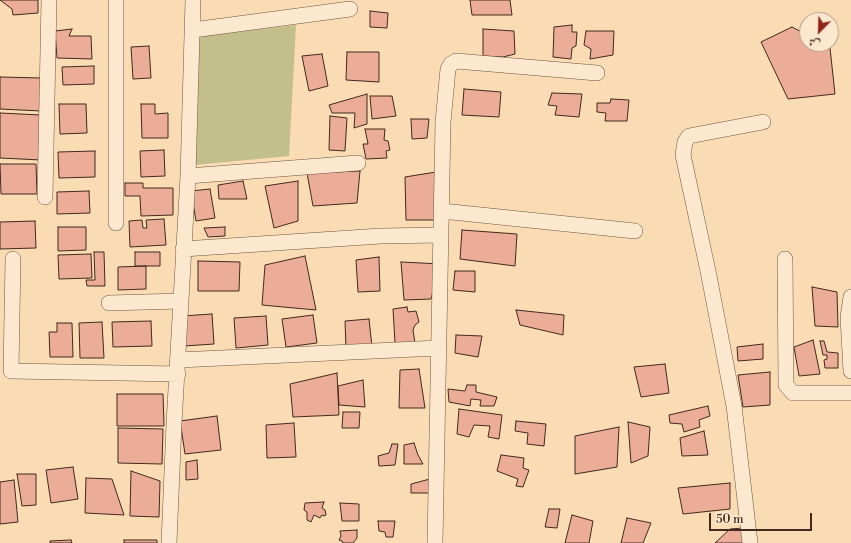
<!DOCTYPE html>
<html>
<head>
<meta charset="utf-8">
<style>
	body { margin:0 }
	#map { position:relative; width:851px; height:543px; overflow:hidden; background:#f9dcb4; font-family:"Libre Bodoni",Amiri,serif }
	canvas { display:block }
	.north { position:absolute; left:799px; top:12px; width:40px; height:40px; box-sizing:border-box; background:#fbe8ce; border:1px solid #b19b87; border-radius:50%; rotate:203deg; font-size:11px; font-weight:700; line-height:16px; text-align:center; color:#43281d }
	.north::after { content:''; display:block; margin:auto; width:14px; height:18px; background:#8f2418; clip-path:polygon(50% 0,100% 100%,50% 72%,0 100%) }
	.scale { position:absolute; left:709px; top:513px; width:103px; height:18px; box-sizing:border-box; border:2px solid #43281d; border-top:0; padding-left:5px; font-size:12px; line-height:14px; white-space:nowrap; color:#43281d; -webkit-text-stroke:3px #fbe8ce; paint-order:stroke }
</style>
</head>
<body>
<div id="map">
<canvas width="851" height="543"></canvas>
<div class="north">ش</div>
<div class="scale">50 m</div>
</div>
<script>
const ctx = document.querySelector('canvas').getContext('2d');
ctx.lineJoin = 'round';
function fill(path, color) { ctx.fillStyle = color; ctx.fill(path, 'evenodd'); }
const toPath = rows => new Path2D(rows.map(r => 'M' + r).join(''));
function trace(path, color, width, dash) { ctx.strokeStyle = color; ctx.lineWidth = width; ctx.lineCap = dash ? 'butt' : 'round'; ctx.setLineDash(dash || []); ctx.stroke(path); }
fill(toPath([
	[296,25,289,156,194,165,193,37]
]), '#c3bf8a');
const building = toPath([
	[0,0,38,0,38,13,13,15,12,9,0,0],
	[470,0,510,0,512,15,472,15,470,0],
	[370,11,388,13,387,28,370,27,370,11],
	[572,25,572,32,577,32,576,46,572,48,571,59,553,57,554,27,572,25],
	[792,27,807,35,807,44,823,44,830,48,835,94,788,99,761,42,792,27],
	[72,29,69,36,91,36,92,59,57,58,55,31,72,29],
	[483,29,514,31,515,54,503,57,483,56,483,29],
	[586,31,614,31,613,55,590,59,591,49,584,45,586,31],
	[149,46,151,78,133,79,131,47,149,46],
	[347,52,379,52,379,82,346,80,347,52],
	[322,54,328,86,309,91,302,56,322,54],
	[94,66,94,84,63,85,62,67,94,66],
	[0,77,42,78,41,111,0,109,0,77],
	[464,89,501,92,499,117,462,115,464,89],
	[552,93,582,94,579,117,555,115,557,106,548,105,552,93],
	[367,94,367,124,354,128,355,113,332,113,329,105,367,94],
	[370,96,392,96,396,116,372,119,370,96],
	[611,99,629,100,627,121,605,121,606,113,597,112,597,103,610,103,611,99],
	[59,104,86,104,87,133,60,134,59,104],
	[141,104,155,104,155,114,168,113,168,138,142,138,141,104],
	[0,113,41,115,41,160,0,158,0,113],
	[330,116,347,118,345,151,329,150,330,116],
	[411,119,429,119,427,138,412,139,411,119],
	[365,129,385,129,384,140,388,141,390,150,386,151,387,158,366,159,363,144,368,144,365,129],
	[164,150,165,176,141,177,140,151,164,150],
	[95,151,95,177,59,178,58,152,95,151],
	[0,164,36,164,37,194,1,194,0,164],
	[360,171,357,203,313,206,307,173,360,171],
	[436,172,437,220,406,220,405,177,436,172],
	[243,181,247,199,219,199,218,185,243,181],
	[298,181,298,221,274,228,265,186,298,181],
	[125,183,143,183,143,188,173,188,173,215,141,216,140,196,125,196,125,183],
	[210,189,215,218,196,221,191,191,210,189],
	[89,191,90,213,57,214,57,192,89,191],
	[164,219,166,245,130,247,129,221,142,220,143,228,147,228,146,220,164,219],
	[35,221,36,248,0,249,0,222,35,221],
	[58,227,86,227,86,250,58,251,58,227],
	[225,227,225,236,208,237,204,228,225,227],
	[462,230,517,234,515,266,460,259,462,230],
	[94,252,104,252,105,286,87,286,86,280,95,280,94,252],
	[135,252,160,252,160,266,135,266,135,252],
	[91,254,92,278,59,279,58,255,91,254],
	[305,256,316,310,262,305,265,265,305,256],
	[379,257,380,291,358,292,356,260,379,257],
	[198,261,240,262,239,291,198,291,198,261],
	[401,262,441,264,431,299,404,300,401,262],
	[146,266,146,289,118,290,118,267,146,266],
	[455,271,475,271,475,292,453,290,455,271],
	[812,287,837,292,838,327,815,326,812,287],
	[407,307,408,312,416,311,419,322,415,325,413,330,415,343,395,343,393,309,407,307],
	[516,310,564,315,563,335,520,325,516,310],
	[212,314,214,344,184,346,182,316,212,314],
	[313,315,317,343,286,347,282,319,313,315],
	[266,316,268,345,236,348,234,318,266,316],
	[369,319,372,347,346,349,345,321,369,319],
	[151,321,152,346,113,347,112,322,151,321],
	[102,322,104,358,80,358,79,323,102,322],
	[57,323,72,323,73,357,50,357,49,332,57,332,57,323],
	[456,335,482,336,478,357,455,353,456,335],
	[813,340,820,374,799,376,794,347,813,340],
	[820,341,824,341,827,352,838,353,838,368,825,368,824,360,827,359,827,355,823,355,820,341],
	[763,344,763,359,738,361,737,347,763,344],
	[665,364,669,393,641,397,634,367,665,364],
	[419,369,425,408,399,408,400,370,419,369],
	[770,372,770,405,743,407,738,375,770,372],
	[337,373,339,415,293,417,290,384,337,373],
	[363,380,365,407,339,405,338,386,363,380],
	[467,385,476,385,476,392,497,397,494,406,480,406,481,400,471,399,470,406,449,402,448,389,465,391,467,385],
	[117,394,163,394,164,426,117,426,117,394],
	[708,406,710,416,699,420,700,427,684,432,682,424,670,423,669,415,708,406],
	[459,409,502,415,499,439,488,437,490,426,474,425,469,437,457,434,459,409],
	[343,412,360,412,359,428,342,428,343,412],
	[217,416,221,450,185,454,180,421,217,416],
	[516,421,546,424,544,446,527,444,528,433,515,431,516,421],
	[628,422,650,427,648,456,631,463,628,422],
	[294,423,296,457,267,458,266,425,294,423],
	[619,427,617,467,575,474,575,436,619,427],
	[118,428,163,429,162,464,118,463,118,428],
	[704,431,708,455,682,456,680,438,704,431],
	[414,443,418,455,423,464,404,464,404,445,414,443],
	[392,444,398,444,395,465,379,466,378,456,389,453,392,444],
	[501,455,524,458,523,468,529,470,523,487,516,486,518,479,497,471,501,455],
	[197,460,198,479,186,480,186,462,197,460],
	[73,467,78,499,51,503,46,470,73,467],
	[131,471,160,481,159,517,130,516,131,471],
	[17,474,36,474,36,505,22,506,17,474],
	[86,478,112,479,124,515,85,513,86,478],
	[430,479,430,493,411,493,411,484,430,479],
	[14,480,18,522,0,524,0,482,14,480],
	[730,483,730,509,683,514,678,488,730,483],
	[324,502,322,508,325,510,326,515,324,516,322,515,320,518,314,515,311,522,307,520,307,512,304,510,305,503,324,502],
	[340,503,359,504,359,521,342,521,340,503],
	[549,509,560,509,557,528,545,527,549,509],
	[572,515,593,521,589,543,565,543,572,515],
	[627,518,651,523,643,543,621,543,627,518],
	[378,521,395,521,393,537,386,537,385,532,379,531,378,521],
	[743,528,744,543,715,543,730,529,743,528],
	[357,530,357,538,353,543,343,543,342,541,339,540,341,536,340,531,357,530],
	[71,540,72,543,50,543,50,541,71,540],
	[124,540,157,540,157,543,124,543,124,540]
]);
fill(building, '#ebad97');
trace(building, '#43281d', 1);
const minor = toPath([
	[193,30,350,9],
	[188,176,358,163],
	[45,197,49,0],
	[442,211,635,231],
	[116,223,116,0],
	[183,249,381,236,441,235],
	[13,259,11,371,178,374],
	[785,259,786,385,793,393,851,393],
	[851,297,848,317,851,371],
	[109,303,181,301],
	[178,360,439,348],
	[169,543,174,424,188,176,193,0],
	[435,543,443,122,448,69,451,64,456,61,597,73],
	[750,543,734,406,708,271,683,155,685,142,689,136,763,122]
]);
trace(minor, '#705543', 16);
trace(minor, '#fbe8ce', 15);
</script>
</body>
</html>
